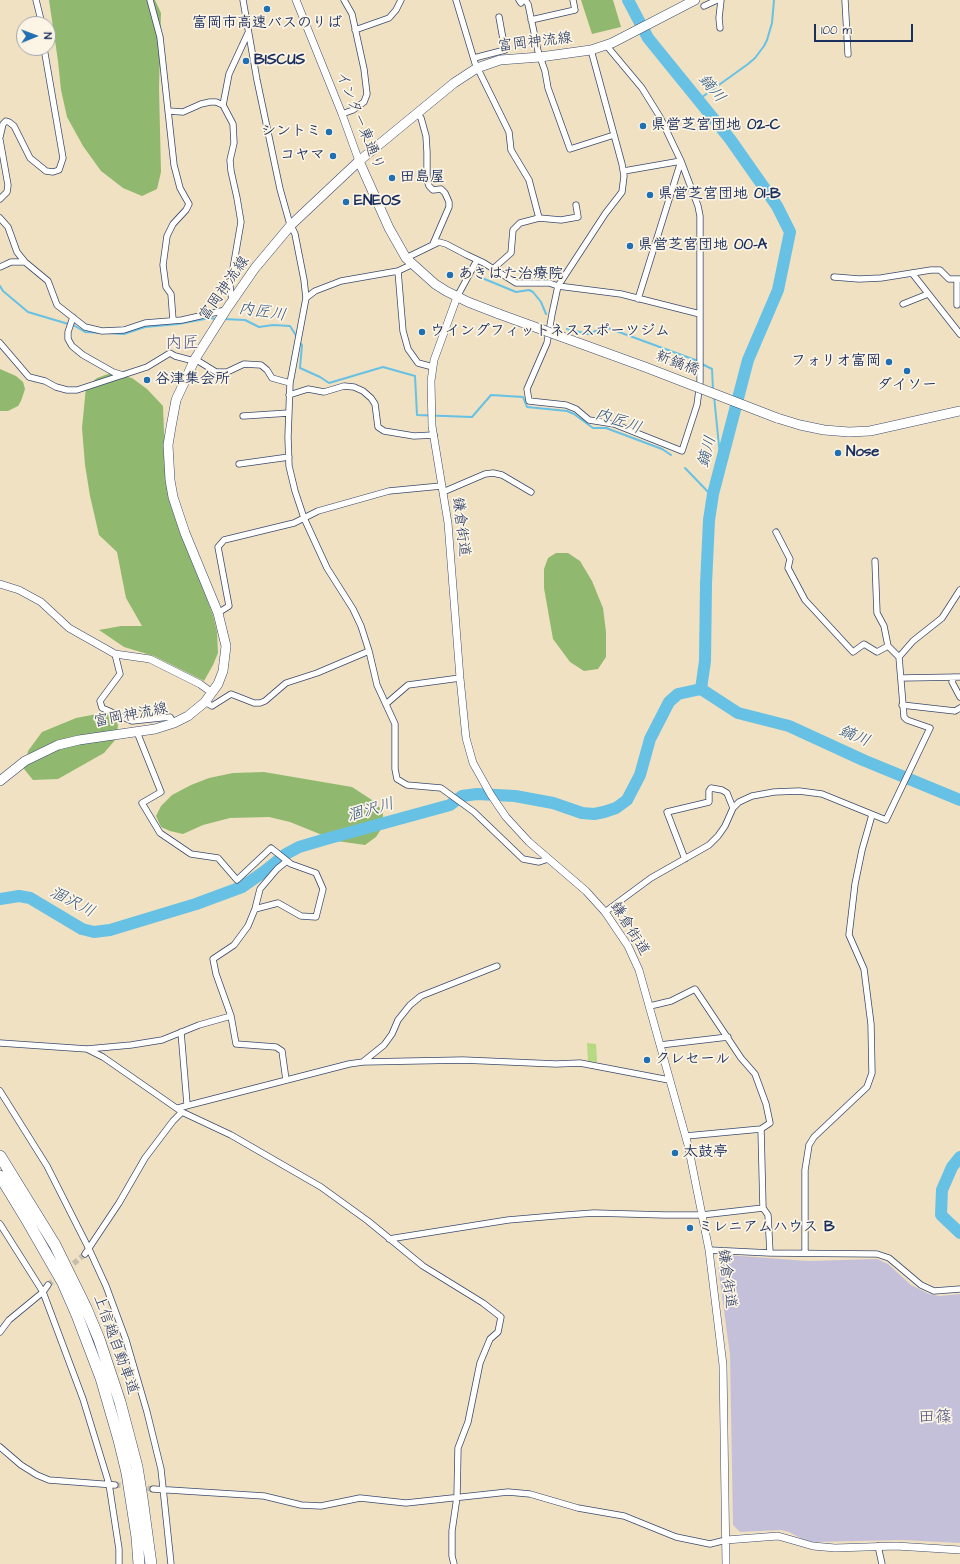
<!DOCTYPE html>
<html>
<head>
<meta charset="utf-8">
<style>
	body { margin:0 }
	#map { position:relative; width:960px; height:1564px; overflow:hidden; background:#f0e1c2; font-family:"Architects Daughter",sans-serif }
	canvas { display:block }
	.north { position:absolute; left:16px; top:16px; width:40px; height:40px; box-sizing:border-box; background:#fcf5e5; border:1px solid #a2a6af; border-radius:50%; rotate:89deg; font-size:11px; font-weight:700; line-height:16px; text-align:center; color:#1b2f5e }
	.north::after { content:''; display:block; margin:auto; width:14px; height:18px; background:#1f6fb2; clip-path:polygon(50% 0,100% 100%,50% 72%,0 100%) }
	.scale { position:absolute; left:814px; top:24px; width:99px; height:18px; box-sizing:border-box; border:2px solid #1b2f5e; border-top:0; padding-left:5px; font-size:12px; line-height:14px; white-space:nowrap; color:#1b2f5e; -webkit-text-stroke:3px #fcf5e5; paint-order:stroke }
</style>
</head>
<body>
<div id="map">
<canvas width="960" height="1564"></canvas>
<div class="north">N</div>
<div class="scale">100 m</div>
</div>
<script>
const ctx = document.querySelector('canvas').getContext('2d');
ctx.lineJoin = 'round';
function fill(path, color) { ctx.fillStyle = color; ctx.fill(path, 'evenodd'); }
const toPath = rows => new Path2D(rows.map(r => 'M' + r).join(''));
function trace(path, color, width, dash) { ctx.strokeStyle = color; ctx.lineWidth = width; ctx.lineCap = dash ? 'butt' : 'round'; ctx.setLineDash(dash || []); ctx.stroke(path); }
function drawText(font, color, halo, rows, align = 'center') {
  ctx.font = font + ' "Architects Daughter","Klee One",sans-serif'; ctx.lineWidth = 3.5; ctx.setLineDash([]); ctx.textBaseline = 'middle'; ctx.strokeStyle = halo; ctx.fillStyle = color; for (const [text, x, y, turn = 0] of rows) {
    ctx.save(); ctx.translate(x, y); ctx.rotate((+turn || 0) * Math.PI / 180); ctx.textAlign = isNaN(turn) ? turn : align; if (halo) ctx.strokeText(text, 0, 0); ctx.fillText(text, 0, 0); ctx.restore();
  }
}
fill(toPath([
	[727,1255,808,1261,877,1259,888,1264,911,1285,929,1294,939,1296,960,1294,960,1543,902,1540,812,1542,802,1539,789,1532,781,1530,740,1532,733,1525,730,1355,718,1266]
]), '#c5c0da');
fill(toPath([
	[587,1043,596,1044,597,1062,588,1061]
]), '#b6d981');
fill(toPath([
	[49,0,155,0,161,13,159,88,161,172,157,189,142,196,123,188,101,171,83,146,67,117,61,90,58,61],
	[581,0,613,0,621,27,592,34],
	[0,369,16,376,23,382,25,389,21,401,18,406,8,411,0,411],
	[111,373,132,378,147,389,163,406,164,432,177,520,213,615,217,632,218,653,213,665,204,681,154,656,124,647,99,630,121,626,142,626,126,598,117,552,99,535,90,496,85,465,82,428,86,387,97,378],
	[556,553,568,553,580,561,592,581,603,608,606,632,606,657,598,669,584,671,570,662,553,639,544,588,544,569,548,558],
	[97,714,113,715,118,725,116,739,104,753,58,779,33,780,24,769,28,751,42,732,76,718],
	[264,772,352,787,372,800,383,811,383,826,376,837,365,845,337,841,290,822,269,817,230,818,203,825,183,834,170,831,161,827,156,816,161,806,172,795,191,785,209,778,233,773]
]), '#90b96f');
trace(toPath([
	[698,100,748,64,755,58,764,46,767,40,772,23,774,0],
	[482,278,516,292,529,290,533,292,541,302,546,314],
	[0,286,3,291,28,312,75,326,85,332,124,334,145,327,178,324,210,318,216,319],
	[223,319,245,320,259,327,273,325,290,326,297,337],
	[567,329,588,334,603,328,608,328,698,361],
	[299,341,302,345,300,368,320,377,329,383,383,367,415,376,417,415,472,417,491,395,523,397,527,407,567,411,574,414,593,428,606,428,662,449,671,455],
	[702,364,712,369,713,390],
	[714,396,721,466],
	[685,468,713,497]
]), '#67c1e4', 2);
trace(toPath([
	[628,0,648,38,730,139,777,206,790,232,778,290,748,360,713,494,709,520,706,584,705,661,701,689],
	[701,689,738,713,789,726,863,760,960,800],
	[0,899,19,896,30,898,82,929,94,932,110,930,196,904,242,887,265,871,286,854,299,847,326,839,450,805,462,796,477,794,515,796,553,803,582,813,594,814,604,812,616,808,627,800,640,775,650,739,669,702,678,694,701,689],
	[960,1157,952,1167,942,1190,941,1215,960,1233]
]), '#67c1e4', 12);
trace(toPath([
	[67,1269,85,1254],
	[48,1285,60,1275],
	[115,1485,130,1486],
	[139,1487,153,1489]
]), '#c5bdae', 5.5, [5.5, 3]);
const minor = toPath([
	[36,0,42,24],
	[150,0,160,37,174,165,180,188,189,204,186,210,173,224,167,236,163,265,166,287,171,294,173,320],
	[243,0,257,80,280,189,289,221,295,234,304,280,306,298,290,383,288,437,289,466,295,491,304,518,327,568,353,609,361,626,369,651,377,685,395,724,395,769,397,779,407,785,441,788,474,812,523,859,539,862,548,859],
	[456,0,475,63,509,132,511,150,529,180,539,218],
	[519,0,521,3],
	[525,0,528,4,538,51,545,71,548,88,570,149,614,135],
	[845,0,848,54],
	[704,6,717,0],
	[531,20,575,10,573,0],
	[720,28,719,18,721,0],
	[355,30,389,18,396,10,401,0],
	[591,50,622,164,624,176,622,192,605,214,558,286,552,314,547,343,527,389,529,401,566,405,576,409,589,420,614,424,682,451,697,405,700,382,700,216,698,206,681,161,660,117,642,88,606,45],
	[474,58,505,50,499,17],
	[168,111,183,112,201,104,210,102,216,102,223,105],
	[417,113,421,118,426,136,427,152,427,180,429,186,433,190,441,189,445,193,449,202,449,207,433,244],
	[342,114,353,110,364,102,367,94,364,69,352,14,344,0],
	[0,137,3,124,6,121,9,122,14,126,30,158,46,171,53,172,59,170,63,158,44,48],
	[0,140,8,185,7,192,0,199],
	[624,171,681,161],
	[0,218,8,227,17,252,25,262],
	[406,258,439,242,446,244,467,255,484,263,516,283,549,283,558,286,621,294,700,314],
	[0,267,11,262,25,262,48,281,57,305,85,327,102,331,124,330,145,323,182,320,226,310],
	[494,268,511,253,513,230,520,223,539,218,561,220,578,217,576,205],
	[398,271,403,331,408,349,418,363,433,367],
	[912,273,960,334],
	[834,277,859,279,881,278,931,270,940,270,949,279,960,279],
	[957,279,957,305],
	[457,297,477,260],
	[234,298,231,295,230,286,241,222,237,198,231,171,230,160,234,143,233,124,223,105,229,74,248,33],
	[306,298,315,291,341,281,398,271,413,264],
	[638,299,681,161],
	[903,304,928,294],
	[73,317,68,332,68,339,72,346,83,355,113,372,123,375],
	[0,343,29,377,45,381,56,387,67,390,77,390,147,367,170,353,175,356,194,361],
	[195,359,216,372,227,372,244,364,261,365,267,370,272,378,290,383],
	[289,395,308,389,324,392,344,386,354,387,363,391,371,398,375,404,378,427,384,431,414,436,434,435],
	[243,416,289,413],
	[239,464,289,457],
	[443,492,485,474,493,473,502,475,531,492],
	[776,532,790,559,788,568,805,600,853,652,864,644,877,652,888,646],
	[875,561,877,613,884,626,888,646,899,657],
	[218,613,229,606,218,547,224,540,294,523,318,511,389,491,441,486],
	[115,654,120,674,100,701,102,708,132,721,170,717,174,723],
	[954,677,952,682,960,697],
	[901,678,960,677],
	[205,702,212,706,231,694,254,703,260,703,265,701,286,683,317,673,369,651],
	[386,704,408,685,460,678],
	[902,705,955,711,960,708],
	[137,732,161,792,142,803,160,833,191,854,218,858,237,880,271,848,291,864,316,873,323,889,316,917,301,916,278,903,255,909],
	[685,859,667,812,709,802,709,791,711,788,722,790,727,793,733,808],
	[605,912,651,878,709,845,718,836,725,826,733,808,739,802,752,796,774,792,799,791,822,794,886,820,930,728,907,720,904,717,899,657,913,641,942,618,960,590],
	[650,1006,671,1001,695,989,741,1058,755,1074,766,1104,770,1123,761,1129,763,1208],
	[231,1016,236,1044,276,1047,282,1051,286,1080],
	[181,1032,187,1104],
	[0,1043,87,1049,131,1045,162,1040,199,1025,231,1016,216,974,213,959,234,945,248,926,255,909,260,889,277,869,287,861],
	[660,1045,728,1037],
	[87,1049,103,1057,182,1112,231,1135,321,1187,368,1221,423,1266,483,1303,501,1317,498,1332,490,1339,480,1363,468,1422,458,1448,457,1497,452,1531,452,1556,454,1564],
	[364,1061,384,1045,392,1034,398,1020,410,1005,421,996,497,966],
	[0,1091,47,1166,89,1249,106,1286,126,1340,147,1412,161,1469,171,1564],
	[178,1108,349,1064,363,1062,463,1060,556,1064,580,1063,669,1080],
	[686,1136,761,1129],
	[0,1224,43,1292,83,1399,109,1484,119,1549,119,1564],
	[389,1239,508,1220,566,1215,594,1213,665,1215,702,1215,763,1208,768,1215,770,1253],
	[709,1250,770,1253,877,1254,889,1258,921,1285,934,1291,960,1289],
	[805,1253,805,1170,809,1145,814,1137,867,1087,872,1073,871,1024,864,969,849,935,855,884,862,850,872,815],
	[85,1254,119,1203,145,1158,173,1121,182,1112],
	[0,1332,9,1320,43,1292,48,1285],
	[0,1447,21,1465,37,1475,49,1480,115,1485],
	[153,1489,264,1496,301,1505,321,1506,360,1498,406,1503,508,1492,530,1494,578,1508,624,1516,676,1537,710,1544,726,1540],
	[878,1546,882,1564]
]);
const tertiary = toPath([
	[296,0,342,114,359,161],
	[457,297,434,360,431,381,432,426,448,523,460,678,466,738,473,763,491,795,506,817,529,842,586,891,605,912,628,946,639,970,688,1145,709,1250,723,1365,726,1564],
	[0,584,19,590,41,602,69,628,115,654,150,659,200,684,211,692],
	[726,1540,778,1536,813,1546,835,1548,896,1546,960,1550]
]);
const primary = toPath([
	[359,161,389,228,406,258,435,284,446,291,468,302,499,314],
	[777,418,800,425,824,430,849,432,870,431,960,411],
	[0,781,25,761,58,745,79,740,155,729,174,723,188,716,205,702,218,684,223,671,226,646,218,613,185,533,173,497,170,480,168,445,171,427,176,400,195,359,226,310,255,268,291,225,359,161,454,83,477,68,500,60,540,57,591,50,612,43,695,0]
]);
const motorway = toPath([
	[0,1156,55,1245,86,1308,99,1339,120,1402,137,1467,142,1498,151,1564],
	[0,1176,28,1222,63,1283,77,1315,101,1378,119,1440,127,1473,137,1537,139,1564]
]);
trace(minor, '#3b4a6d', 7);
trace(tertiary, '#3b4a6d', 8);
trace(primary, '#3b4a6d', 10);
trace(motorway, '#3b4a6d', 12);
trace(minor, '#fff', 5.5);
trace(tertiary, '#fff', 7);
trace(primary, '#fff', 9);
trace(motorway, '#fff', 11);
const primaryBridge = toPath([
	[499,314,645,367,777,418]
]);
trace(primaryBridge, '#3b4a6d', 10, []);
trace(primaryBridge, '#fff', 9);
for (const [x, y, r, color] of [
	[267,9,4,"#1f6fb2"],
	[246,61,4,"#1f6fb2"],
	[643,126,4,"#1f6fb2"],
	[329,132,4,"#1f6fb2"],
	[333,156,4,"#1f6fb2"],
	[392,178,4,"#1f6fb2"],
	[650,195,4,"#1f6fb2"],
	[346,202,4,"#1f6fb2"],
	[630,246,4,"#1f6fb2"],
	[450,275,4,"#1f6fb2"],
	[422,332,4,"#1f6fb2"],
	[889,362,4,"#1f6fb2"],
	[907,371,4,"#1f6fb2"],
	[147,380,4,"#1f6fb2"],
	[838,453,4,"#1f6fb2"],
	[647,1060,4,"#1f6fb2"],
	[675,1153,4,"#1f6fb2"],
	[690,1228,4,"#1f6fb2"]
]) { const dot = new Path2D(); dot.arc(x, y, r, 0, 2 * Math.PI); ctx.fillStyle = color; ctx.fill(dot); trace(dot, '#fcf5e5', 1.5); }
drawText('bold 15px', '#1b2f5e', '#fcf5e5', [
	["富岡市高速バスのりば",267,24,"center"],
	["BISCUS",254,61],
	["県営芝宮団地 02-C",651,126],
	["シントミ",321,132,"right"],
	["コヤマ",325,156,"right"],
	["田島屋",400,178],
	["県営芝宮団地 01-B",658,195],
	["ENEOS",354,202],
	["県営芝宮団地 00-A",638,246],
	["あきはた治療院",458,275],
	["ウイングフィットネススポーツジム",430,332],
	["フォリオ富岡",881,362,"right"],
	["谷津集会所",155,380],
	["ダイソー",907,386,"center"],
	["Nose",846,453],
	["クレセール",655,1060],
	["太鼓亭",683,1153],
	["ミレニアムハウス B",698,1228]
], 'left');
drawText('15px', '#1b2f5e', '#fcf5e5', [
	["富岡神流線",535,43,-7],
	["インター東通り",359,121,68],
	["富岡神流線",225,289,-55],
	["新鏑橋",677,364,21],
	["鎌倉街道",460,527,83],
	["富岡神流線",131,716,-11],
	["鎌倉街道",629,929,58],
	["鎌倉街道",726,1279,82],
	["上信越自動車道",115,1345,70]
]);
drawText('italic 16px', '#2e5480', '#fcf5e5', [
	["鏑川",711,89,51],
	["内匠川",262,313,9],
	["内匠川",618,422,19],
	["鏑川",708,452,-75],
	["鏑川",854,737,23],
	["涸沢川",371,811,-16],
	["涸沢川",72,903,27]
]);
drawText('17px', '#515483', '#fcf5e5', [
	["内匠",182,344],
	["田篠",935,1418]
]);
</script>
</body>
</html>
